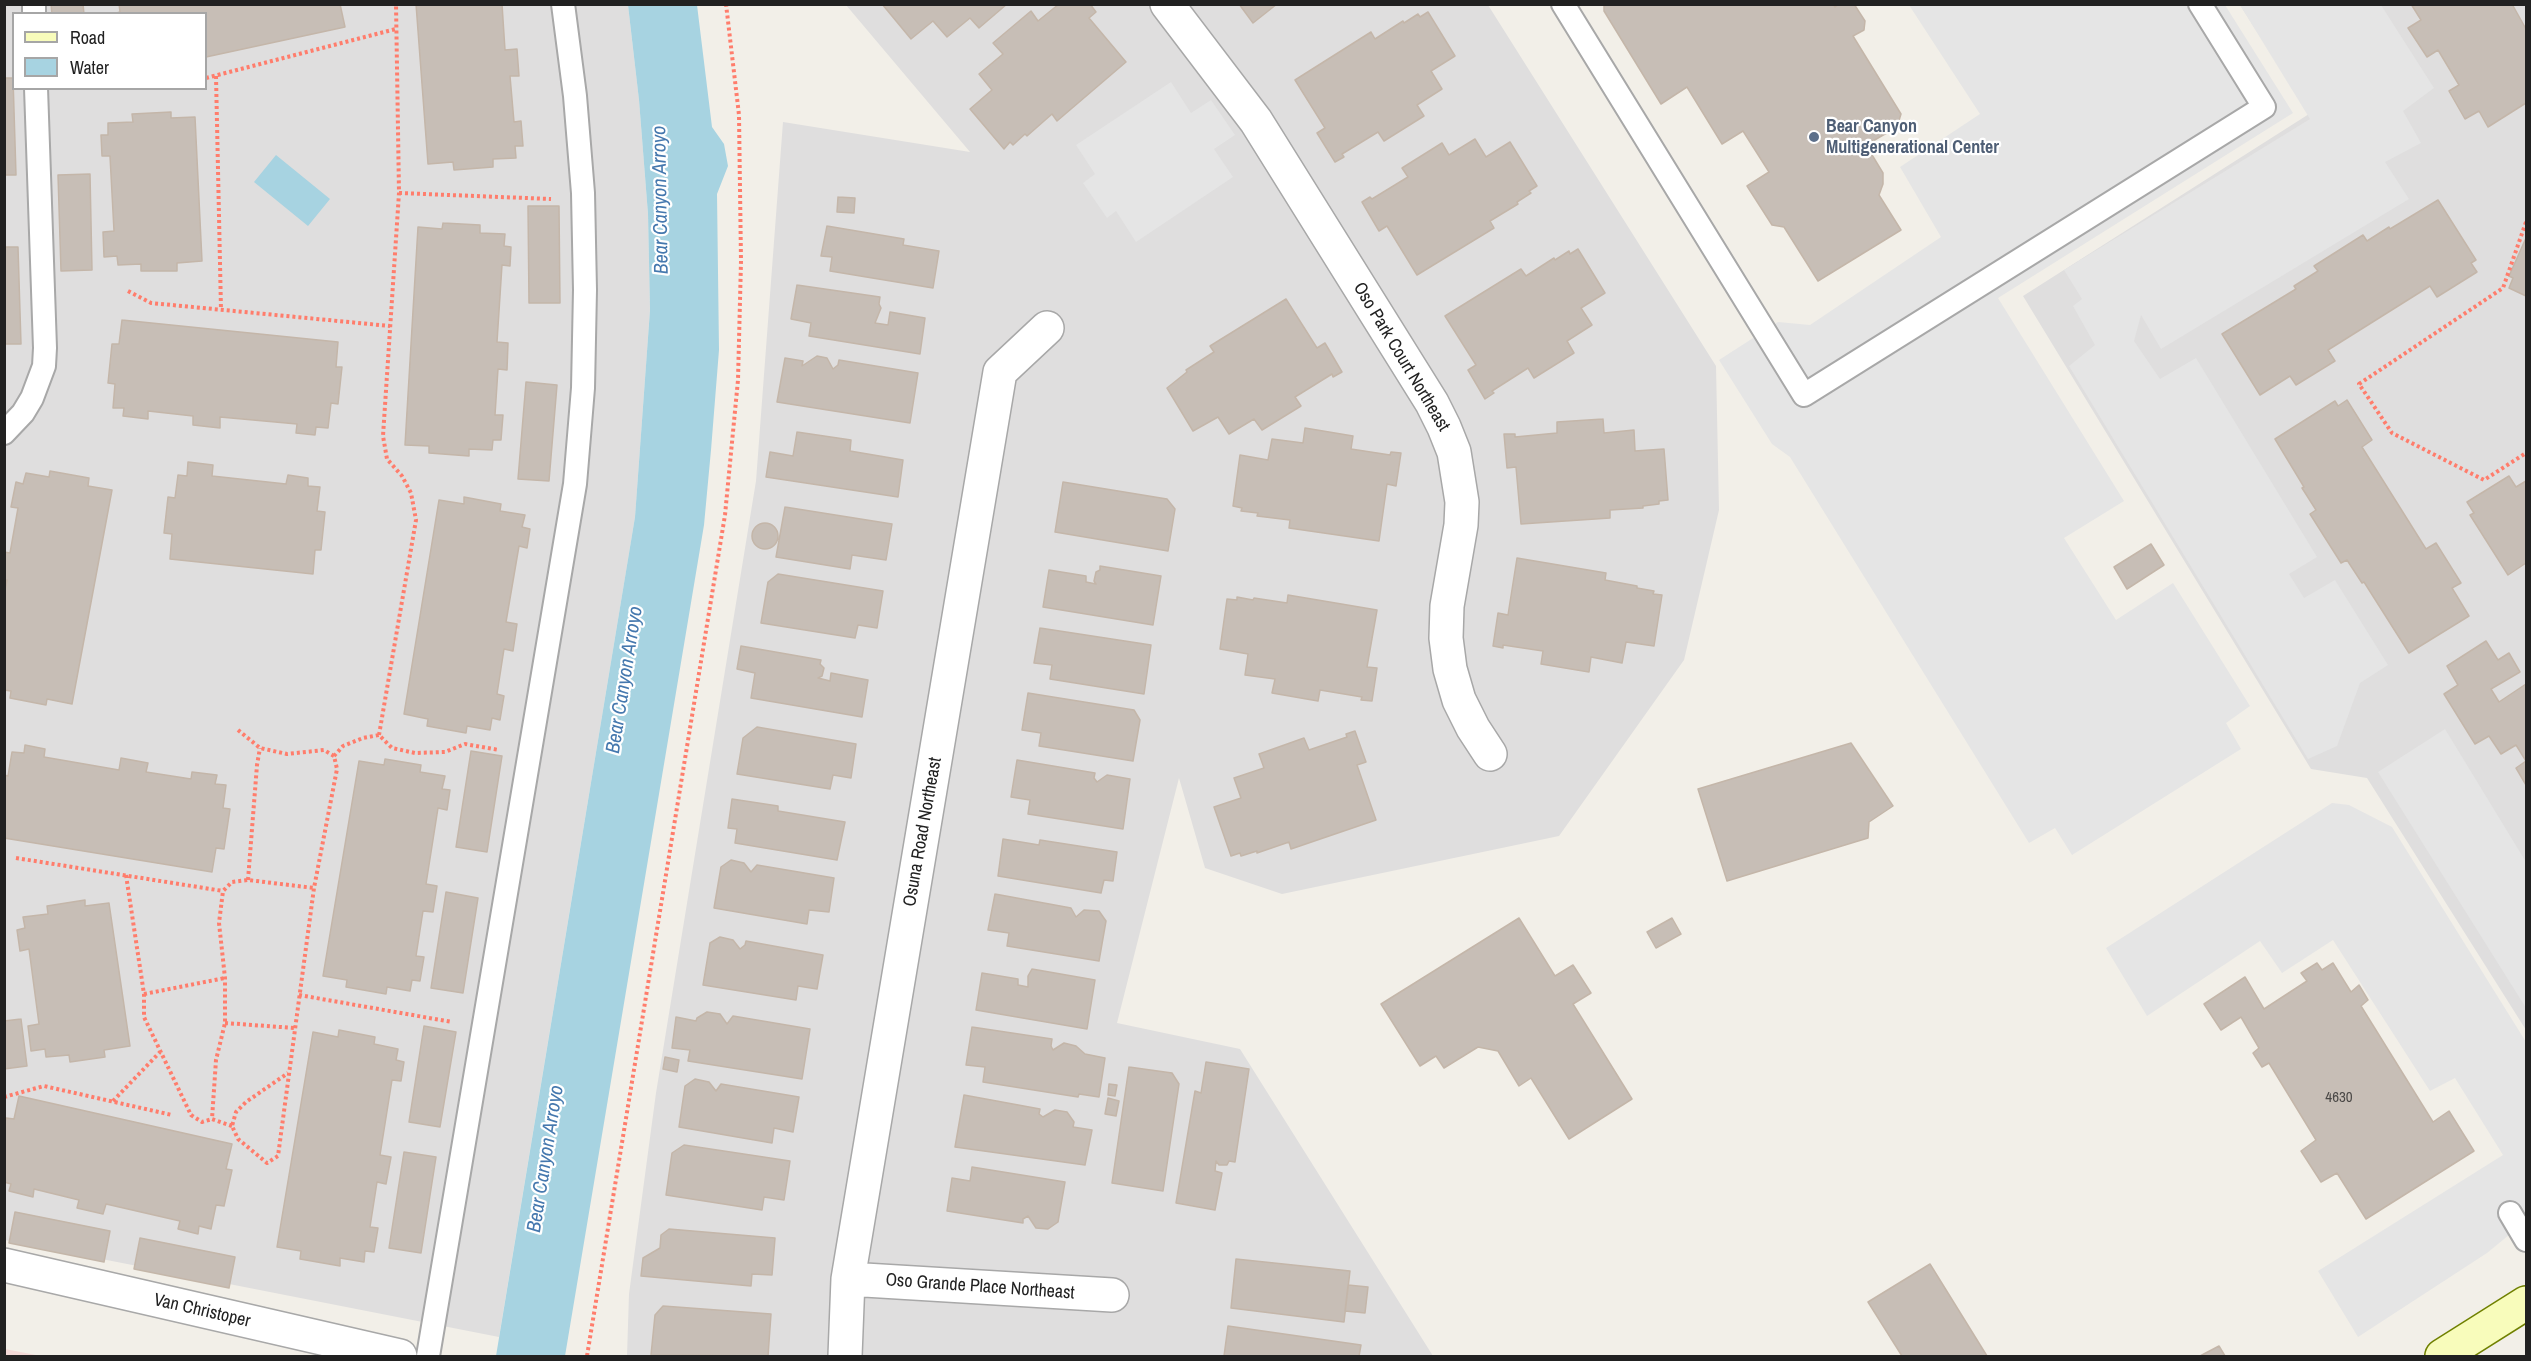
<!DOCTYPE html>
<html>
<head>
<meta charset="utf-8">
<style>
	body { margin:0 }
	#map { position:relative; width:2531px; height:1361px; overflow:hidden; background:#f2efe8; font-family:"Archivo Narrow",sans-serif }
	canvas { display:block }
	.frame { position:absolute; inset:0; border:6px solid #212121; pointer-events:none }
	.legend { position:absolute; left:12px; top:12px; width:195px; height:78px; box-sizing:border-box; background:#fff; border:2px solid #a6a6a6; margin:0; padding:8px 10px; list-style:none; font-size:18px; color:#212121 }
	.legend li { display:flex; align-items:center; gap:12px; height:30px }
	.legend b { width:30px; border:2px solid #a6a6a6 }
</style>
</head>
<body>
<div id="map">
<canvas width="2531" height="1361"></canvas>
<div class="frame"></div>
<ul class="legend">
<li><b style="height:8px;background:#f8fcbb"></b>Road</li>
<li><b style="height:16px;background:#a7d3e1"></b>Water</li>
</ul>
</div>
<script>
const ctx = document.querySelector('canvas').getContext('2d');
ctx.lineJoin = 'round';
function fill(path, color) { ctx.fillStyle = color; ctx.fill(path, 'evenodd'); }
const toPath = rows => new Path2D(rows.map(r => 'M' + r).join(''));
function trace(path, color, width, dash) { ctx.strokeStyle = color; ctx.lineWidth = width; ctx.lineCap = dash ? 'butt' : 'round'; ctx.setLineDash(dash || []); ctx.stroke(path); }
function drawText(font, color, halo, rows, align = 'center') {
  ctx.font = font + ' "Archivo Narrow",sans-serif'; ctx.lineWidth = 4.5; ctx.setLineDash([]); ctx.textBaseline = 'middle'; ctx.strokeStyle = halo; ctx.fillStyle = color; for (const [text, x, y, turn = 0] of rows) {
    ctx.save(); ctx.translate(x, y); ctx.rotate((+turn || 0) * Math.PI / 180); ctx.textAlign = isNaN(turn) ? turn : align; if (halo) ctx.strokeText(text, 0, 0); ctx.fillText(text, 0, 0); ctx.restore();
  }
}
fill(toPath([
	[4,5,628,5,639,100,648,214,650,310,635,517,499,1337,5,1240],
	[14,14,206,14,206,88,14,88],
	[846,5,1488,5,1716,366,1719,510,1684,660,1559,836,1282,894,1205,868,1179,778,1117,1023,1240,1049,1433,1356,627,1356,629,1294,656,1093,756,481,783,122,970,152],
	[2240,5,2526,5,2526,1030,2367,778,2311,769,2023,296,2309,114]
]), '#dfdede');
fill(toPath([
	[4,1349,5,1349,41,1356,5,1356]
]), '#f3d9d7');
fill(toPath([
	[1909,5,2225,5,2293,113,1998,298,2124,501,2064,538,2116,620,2173,583,2250,706,2226,723,2241,749,2072,855,2055,828,2029,843,1790,457,1772,444,1719,360,1778,322,1810,325,1941,237,1900,167,1980,114],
	[2240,5,2381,5,2434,88,2403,111,2421,143,2385,162,2409,199,2161,349,2141,315,2134,341,2160,379,2196,358,2317,557,2289,574,2304,598,2335,580,2388,665,2360,683,2337,746,2308,759,2069,366,2095,345,2073,306,2082,299,2064,270,2310,119],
	[1171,82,1191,113,1211,100,1235,135,1214,149,1233,177,1136,242,1116,211,1107,218,1083,183,1095,174,1076,145],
	[2445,729,2526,862,2526,1008,2378,772],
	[2332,803,2349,805,2392,827,2526,1042,2526,1221,2487,1253,2358,1337,2318,1271,2503,1155,2455,1078,2430,1091,2333,940,2282,973,2260,941,2147,1016,2106,948]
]), '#e5e5e5');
fill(toPath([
	[628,5,697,5,712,127,724,144,728,166,717,194,719,350,711,450,704,525,565,1356,496,1356,635,517,650,310,648,214,639,100],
	[276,155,330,199,308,226,254,182]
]), '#a7d3e1');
const building = toPath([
	[51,4,83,4,84,14,52,14,51,4],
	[119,4,340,4,345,27,206,57,206,14,113,14,120,12,119,4],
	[416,4,502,4,505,50,517,49,519,76,510,76,514,122,521,121,523,146,515,146,516,158,493,159,493,167,454,170,453,162,428,164,416,4],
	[882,4,1007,4,979,28,970,18,947,37,933,21,911,39,882,4],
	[1059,4,1090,4,1096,12,1089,18,1126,62,1057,121,1052,114,1027,136,1025,134,1013,145,1010,142,1004,149,970,109,992,90,979,74,1003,54,993,43,1031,11,1038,21,1059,4],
	[1239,4,1277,4,1253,23,1239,4],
	[1833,4,1835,7,1839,4,1854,4,1865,21,1864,30,1853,36,1901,114,1897,127,1866,145,1883,173,1883,184,1879,195,1901,230,1818,281,1784,227,1772,225,1747,186,1769,172,1743,131,1722,144,1687,87,1661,104,1604,11,1604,5,1833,4],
	[2411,4,2512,4,2526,29,2526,103,2488,127,2479,111,2465,119,2449,91,2459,85,2438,50,2427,57,2408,28,2421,20,2411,4],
	[1428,12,1455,56,1431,71,1442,89,1417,105,1424,116,1384,141,1378,132,1342,154,1344,157,1335,162,1317,133,1325,128,1295,80,1371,32,1375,39,1403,21,1404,23,1418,14,1420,17,1428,12],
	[4,78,13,78,16,175,4,175,4,78],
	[171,112,171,118,195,117,202,261,177,263,177,271,141,271,141,264,118,265,117,256,104,257,103,232,114,231,110,156,102,156,101,135,108,135,108,123,133,122,132,114,171,112],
	[1475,139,1486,157,1510,142,1537,186,1529,191,1531,193,1517,202,1518,204,1490,221,1494,228,1417,275,1387,226,1379,231,1362,202,1370,197,1372,199,1408,177,1402,168,1442,143,1449,155,1475,139],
	[90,174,92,270,61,271,58,175,90,174],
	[838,197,855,198,854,213,837,212,838,197],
	[2438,200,2476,260,2471,263,2477,272,2437,297,2430,286,2328,350,2335,361,2296,385,2290,376,2260,395,2222,334,2296,289,2294,286,2318,271,2314,266,2363,235,2367,241,2389,227,2390,229,2438,200],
	[528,206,559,206,560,303,529,303,528,206],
	[443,223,480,225,480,233,505,234,504,246,511,247,510,266,502,265,497,342,508,343,507,370,498,369,495,415,503,415,501,440,493,440,492,450,469,449,469,456,429,453,429,446,405,445,418,227,442,229,443,223],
	[827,226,904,239,903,245,939,251,933,288,830,271,832,257,821,256,827,226],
	[2526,238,2526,296,2509,288,2513,278,2509,276,2526,238],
	[4,247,18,247,21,344,4,344,4,247],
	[1578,249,1605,293,1581,308,1592,325,1567,341,1574,353,1534,378,1528,368,1492,391,1494,393,1485,399,1468,370,1476,365,1445,316,1521,269,1526,276,1554,258,1555,260,1569,251,1570,254,1578,249],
	[797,285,880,297,879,304,881,308,875,323,888,325,890,312,925,318,920,354,809,336,811,323,791,319,797,285],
	[1286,299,1317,348,1325,343,1342,372,1333,377,1332,374,1295,397,1301,406,1262,430,1254,419,1229,434,1218,417,1193,431,1167,388,1187,372,1186,370,1214,352,1210,346,1286,299],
	[122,320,338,342,336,367,342,367,338,404,331,403,328,428,316,427,315,435,296,433,297,424,220,417,220,428,193,425,193,416,148,411,148,419,123,416,124,408,113,408,115,384,108,383,112,344,119,344,122,320],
	[817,356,827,358,833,369,838,365,839,360,918,373,910,423,777,402,785,358,803,361,802,366,817,356],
	[526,382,557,385,549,481,518,479,526,382],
	[2347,400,2372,440,2362,447,2426,549,2436,543,2461,583,2452,588,2469,616,2409,653,2364,582,2362,583,2347,560,2341,563,2310,514,2316,510,2302,488,2304,487,2275,439,2335,401,2338,406,2347,400],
	[1603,419,1604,433,1634,430,1635,451,1664,449,1668,500,1659,501,1659,504,1643,506,1643,508,1610,510,1610,518,1521,524,1516,467,1507,468,1504,434,1515,434,1515,437,1557,433,1557,422,1603,419],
	[1305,428,1353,436,1351,449,1390,455,1391,452,1401,453,1396,486,1387,484,1379,541,1289,528,1290,520,1257,516,1258,513,1241,511,1242,508,1233,506,1240,455,1268,460,1272,439,1303,443,1305,428],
	[797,432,851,440,850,451,903,460,898,497,766,477,770,452,793,456,797,432],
	[188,462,213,465,212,476,286,484,288,475,308,478,308,486,320,487,317,511,325,512,321,550,315,550,313,574,170,559,172,534,164,533,168,497,175,498,178,475,187,476,188,462],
	[50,471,89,478,88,486,112,490,72,704,47,699,46,705,10,698,11,691,4,690,4,595,7,580,4,580,4,552,10,553,18,508,11,507,16,482,23,484,26,473,49,477,50,471],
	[2509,476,2516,487,2526,481,2526,563,2508,575,2470,515,2474,513,2467,502,2509,476],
	[1063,482,1167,499,1175,509,1168,551,1055,532,1063,482],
	[464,497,501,504,500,511,525,515,522,527,530,529,527,548,519,546,506,622,517,624,513,651,504,649,497,694,504,696,500,720,492,718,490,730,467,726,466,733,427,726,428,719,404,714,439,500,464,504,464,497],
	[785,507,892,524,886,560,852,555,850,569,776,557,785,507],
	'752 536a13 13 0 1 1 26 0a13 13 0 1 1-26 0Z',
	[2151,544,2164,565,2127,589,2114,567,2151,544],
	[1517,558,1606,573,1605,580,1637,586,1637,588,1654,591,1653,594,1662,595,1654,646,1626,642,1622,663,1591,657,1589,672,1541,664,1543,651,1503,645,1503,648,1493,646,1498,613,1508,615,1517,558],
	[1100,566,1161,576,1153,625,1043,607,1049,570,1086,576,1086,582,1096,584,1094,581,1096,572,1100,570,1100,566],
	[778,574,883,591,877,628,858,625,855,638,761,623,768,582,778,574],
	[1288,595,1377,610,1367,667,1377,668,1372,701,1361,700,1362,697,1320,690,1318,701,1272,693,1275,679,1245,675,1248,654,1220,649,1227,599,1237,600,1237,597,1253,600,1254,598,1287,603,1288,595],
	[1040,628,1151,645,1144,694,1050,679,1052,665,1034,663,1040,628],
	[2486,641,2498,660,2509,653,2520,672,2491,689,2499,702,2526,684,2526,761,2516,745,2501,754,2489,736,2475,744,2444,694,2458,685,2447,666,2486,641],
	[741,646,821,660,820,664,824,668,822,676,818,678,830,681,831,673,868,680,862,717,751,698,755,673,737,669,741,646],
	[1028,693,1134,710,1140,720,1133,761,1039,746,1041,733,1022,730,1028,693],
	[757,727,856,744,851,778,833,775,830,789,737,774,743,738,757,727],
	[1355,731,1366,762,1357,765,1376,820,1291,849,1289,842,1257,853,1257,851,1241,856,1240,853,1231,856,1214,807,1241,798,1234,778,1264,768,1259,754,1304,738,1309,750,1347,737,1346,734,1355,731],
	[1851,743,1893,806,1869,822,1868,838,1727,881,1698,789,1851,743],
	[25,745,45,749,44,757,119,770,121,758,148,763,146,772,191,779,192,772,217,775,215,784,226,785,223,808,230,809,224,849,216,848,212,872,4,838,4,775,8,776,12,752,24,753,25,745],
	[471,751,502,756,487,852,456,847,471,751],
	[385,759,421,765,420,772,445,776,442,789,450,790,447,810,438,808,426,884,437,886,433,912,423,911,416,956,424,957,420,981,412,980,410,991,387,987,386,994,346,987,347,980,323,976,359,761,384,765,385,759],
	[1017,760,1095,773,1094,778,1097,782,1107,775,1130,779,1123,829,1028,814,1030,800,1011,797,1017,760],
	[2526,761,2526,785,2516,768,2526,761],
	[732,799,778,806,778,811,845,822,837,860,735,843,737,829,728,828,732,799],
	[1003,839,1039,845,1040,840,1117,852,1113,881,1104,880,1101,893,998,876,1003,839],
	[731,860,744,863,751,872,757,865,834,878,829,912,809,910,807,924,714,908,721,867,731,860],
	[446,892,478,898,463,993,431,988,446,892],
	[995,894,1071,908,1076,917,1084,910,1099,911,1106,921,1099,961,1007,946,1009,933,988,930,995,894],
	[85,900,85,906,109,903,130,1046,104,1050,105,1057,70,1062,69,1055,46,1057,45,1049,31,1051,28,1026,39,1024,29,949,20,951,17,930,25,928,23,917,48,914,47,906,85,900],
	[1519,918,1555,976,1573,965,1591,993,1573,1004,1632,1099,1569,1139,1531,1078,1519,1086,1498,1051,1478,1047,1444,1068,1436,1056,1420,1066,1381,1004,1519,918],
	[1672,918,1681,934,1656,948,1647,932,1672,918],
	[720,937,733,940,740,949,745,945,746,941,823,955,817,989,798,986,796,1000,703,985,710,943,720,937],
	[2317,963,2322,970,2333,963,2351,992,2359,985,2368,1000,2361,1006,2433,1122,2449,1111,2474,1151,2366,1219,2337,1173,2321,1182,2301,1151,2316,1140,2269,1063,2262,1067,2253,1053,2259,1048,2241,1017,2221,1030,2204,1004,2245,977,2264,1009,2307,981,2301,973,2317,963],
	[1032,969,1095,980,1087,1029,976,1010,982,973,1018,979,1018,985,1028,987,1028,976,1032,969],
	[707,1012,720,1014,727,1024,733,1016,810,1029,802,1079,688,1061,690,1050,672,1048,676,1017,696,1021,697,1018,707,1012],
	[21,1019,27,1066,4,1069,4,1021,21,1019],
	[424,1026,456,1032,440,1127,409,1122,424,1026],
	[972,1027,1052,1039,1051,1046,1053,1050,1064,1043,1076,1046,1085,1054,1105,1058,1099,1097,1079,1094,1078,1097,983,1082,985,1067,966,1065,972,1027],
	[339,1030,375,1037,374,1044,398,1049,396,1060,404,1062,401,1081,392,1080,380,1155,391,1157,386,1184,377,1182,370,1227,378,1228,374,1252,365,1251,364,1262,340,1258,340,1266,300,1259,301,1251,277,1247,313,1032,338,1037,339,1030],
	[665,1057,679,1060,677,1072,663,1069,665,1057],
	[1206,1062,1249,1069,1235,1162,1229,1161,1227,1165,1219,1165,1216,1161,1215,1171,1222,1173,1215,1210,1176,1203,1195,1091,1201,1093,1206,1062],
	[1129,1067,1172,1073,1179,1084,1163,1191,1112,1183,1129,1067],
	[695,1079,709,1082,716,1091,721,1084,799,1097,793,1132,774,1128,772,1143,679,1127,685,1086,695,1079],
	[1109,1084,1117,1085,1115,1096,1108,1095,1109,1084],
	[964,1095,1040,1109,1039,1114,1043,1117,1055,1110,1067,1112,1074,1122,1073,1127,1092,1130,1085,1165,955,1147,964,1095],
	[19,1096,232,1144,226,1169,232,1170,224,1206,216,1205,211,1229,199,1226,198,1234,178,1229,180,1221,106,1204,103,1214,77,1208,79,1200,34,1189,33,1197,9,1191,11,1184,4,1182,4,1126,6,1118,14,1119,19,1096],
	[1108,1098,1119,1101,1116,1116,1105,1114,1108,1098],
	[684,1145,790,1161,784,1200,764,1197,762,1210,666,1195,672,1153,684,1145],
	[404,1152,436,1157,421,1253,389,1248,404,1152],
	[972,1167,1065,1182,1058,1222,1048,1229,1036,1228,1028,1216,1023,1219,1023,1223,947,1211,952,1178,970,1181,972,1167],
	[15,1212,110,1231,104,1262,9,1243,15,1212],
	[669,1229,775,1238,772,1275,752,1274,751,1286,641,1276,643,1258,660,1248,661,1235,669,1229],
	[140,1238,235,1257,229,1288,134,1269,140,1238],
	[1236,1259,1350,1271,1344,1322,1231,1308,1236,1259],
	[1930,1264,1987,1356,1902,1356,1868,1302,1930,1264],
	[1348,1285,1368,1287,1365,1313,1345,1311,1348,1285],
	[663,1306,771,1314,768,1356,651,1355,655,1315,663,1306],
	[1228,1326,1361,1345,1359,1356,1224,1356,1228,1326],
	[2219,1346,2225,1356,2200,1356,2219,1346]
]);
fill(building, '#c7beb6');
trace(building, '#c4b6a9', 1.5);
const lane = toPath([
	[34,4,34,14],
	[1563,4,1804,395,2264,107,2200,4],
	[4,433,23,413,32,398,44,366,45,348,36,88],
	[2510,1213,2526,1240],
	[428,1356,575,484,583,388,585,290,583,193,575,96,563,4]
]);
const street = toPath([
	[1167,4,1256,121,1432,403,1444,427,1454,452,1462,502,1461,525,1447,606,1446,638,1450,669,1459,700,1473,728,1490,754],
	[4,1265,400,1356],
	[848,1279,1112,1295],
	[845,1356,848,1279,1000,372,1047,328]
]);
const secondary = toPath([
	[2442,1356,2526,1303]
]);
trace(lane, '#a8a8a8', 26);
trace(street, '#a8a8a8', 36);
trace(secondary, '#708000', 36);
trace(toPath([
	[216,76,221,310],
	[206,78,396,29],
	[399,193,551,199],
	[2526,222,2503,288,2359,384,2392,433,2484,480,2526,453],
	[128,291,151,303,390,326],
	[238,730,260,748,287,754,324,750,334,756,337,769,314,888,278,1156,267,1163,238,1139,232,1126,236,1112,246,1102,288,1073],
	[379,735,416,520,411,493,402,476,387,459,383,436,399,193,396,4],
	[334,756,343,746,363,738,379,735,392,748,415,753,445,752,465,744,499,750],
	[16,858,223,891],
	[126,875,144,994,144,1017,191,1115,202,1122,212,1119],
	[248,880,257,765,260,748],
	[144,994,225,978],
	[299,995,452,1022],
	[225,1023,294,1028],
	[4,1097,44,1086,172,1115],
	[113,1101,160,1052],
	[232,1126,212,1119,216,1060,225,1023,225,978,219,923,223,891,232,882,248,880,314,888],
	[587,1356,725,515,738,380,741,261,739,115,726,4]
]), '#ff7d6c', 4, [3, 3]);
trace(lane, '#fff', 22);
trace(street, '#fff', 33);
trace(secondary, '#f8fcbb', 33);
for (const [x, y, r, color] of [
	[1814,137,6,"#5c6f8a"]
]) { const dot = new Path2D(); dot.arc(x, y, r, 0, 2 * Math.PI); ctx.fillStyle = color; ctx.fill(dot); trace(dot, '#fff', 2); }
drawText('15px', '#4a4846', null, [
	["4630",2339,1098]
]);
drawText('bold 18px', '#4e5e75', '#fff', [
	["Bear Canyon",1826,127],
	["Multigenerational Center",1826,148]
], 'left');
drawText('18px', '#212121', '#fff', [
	["Oso Park Court Northeast",1401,357,59],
	["Osuna Road Northeast",923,832,-80],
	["Oso Grande Place Northeast",980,1287,4],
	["Van Christoper",202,1311,13]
]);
drawText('italic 20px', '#4578ae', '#fff', [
	["Bear Canyon Arroyo",661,200,-91],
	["Bear Canyon Arroyo",625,680,-81],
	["Bear Canyon Arroyo",546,1159,-81]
]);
</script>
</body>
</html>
